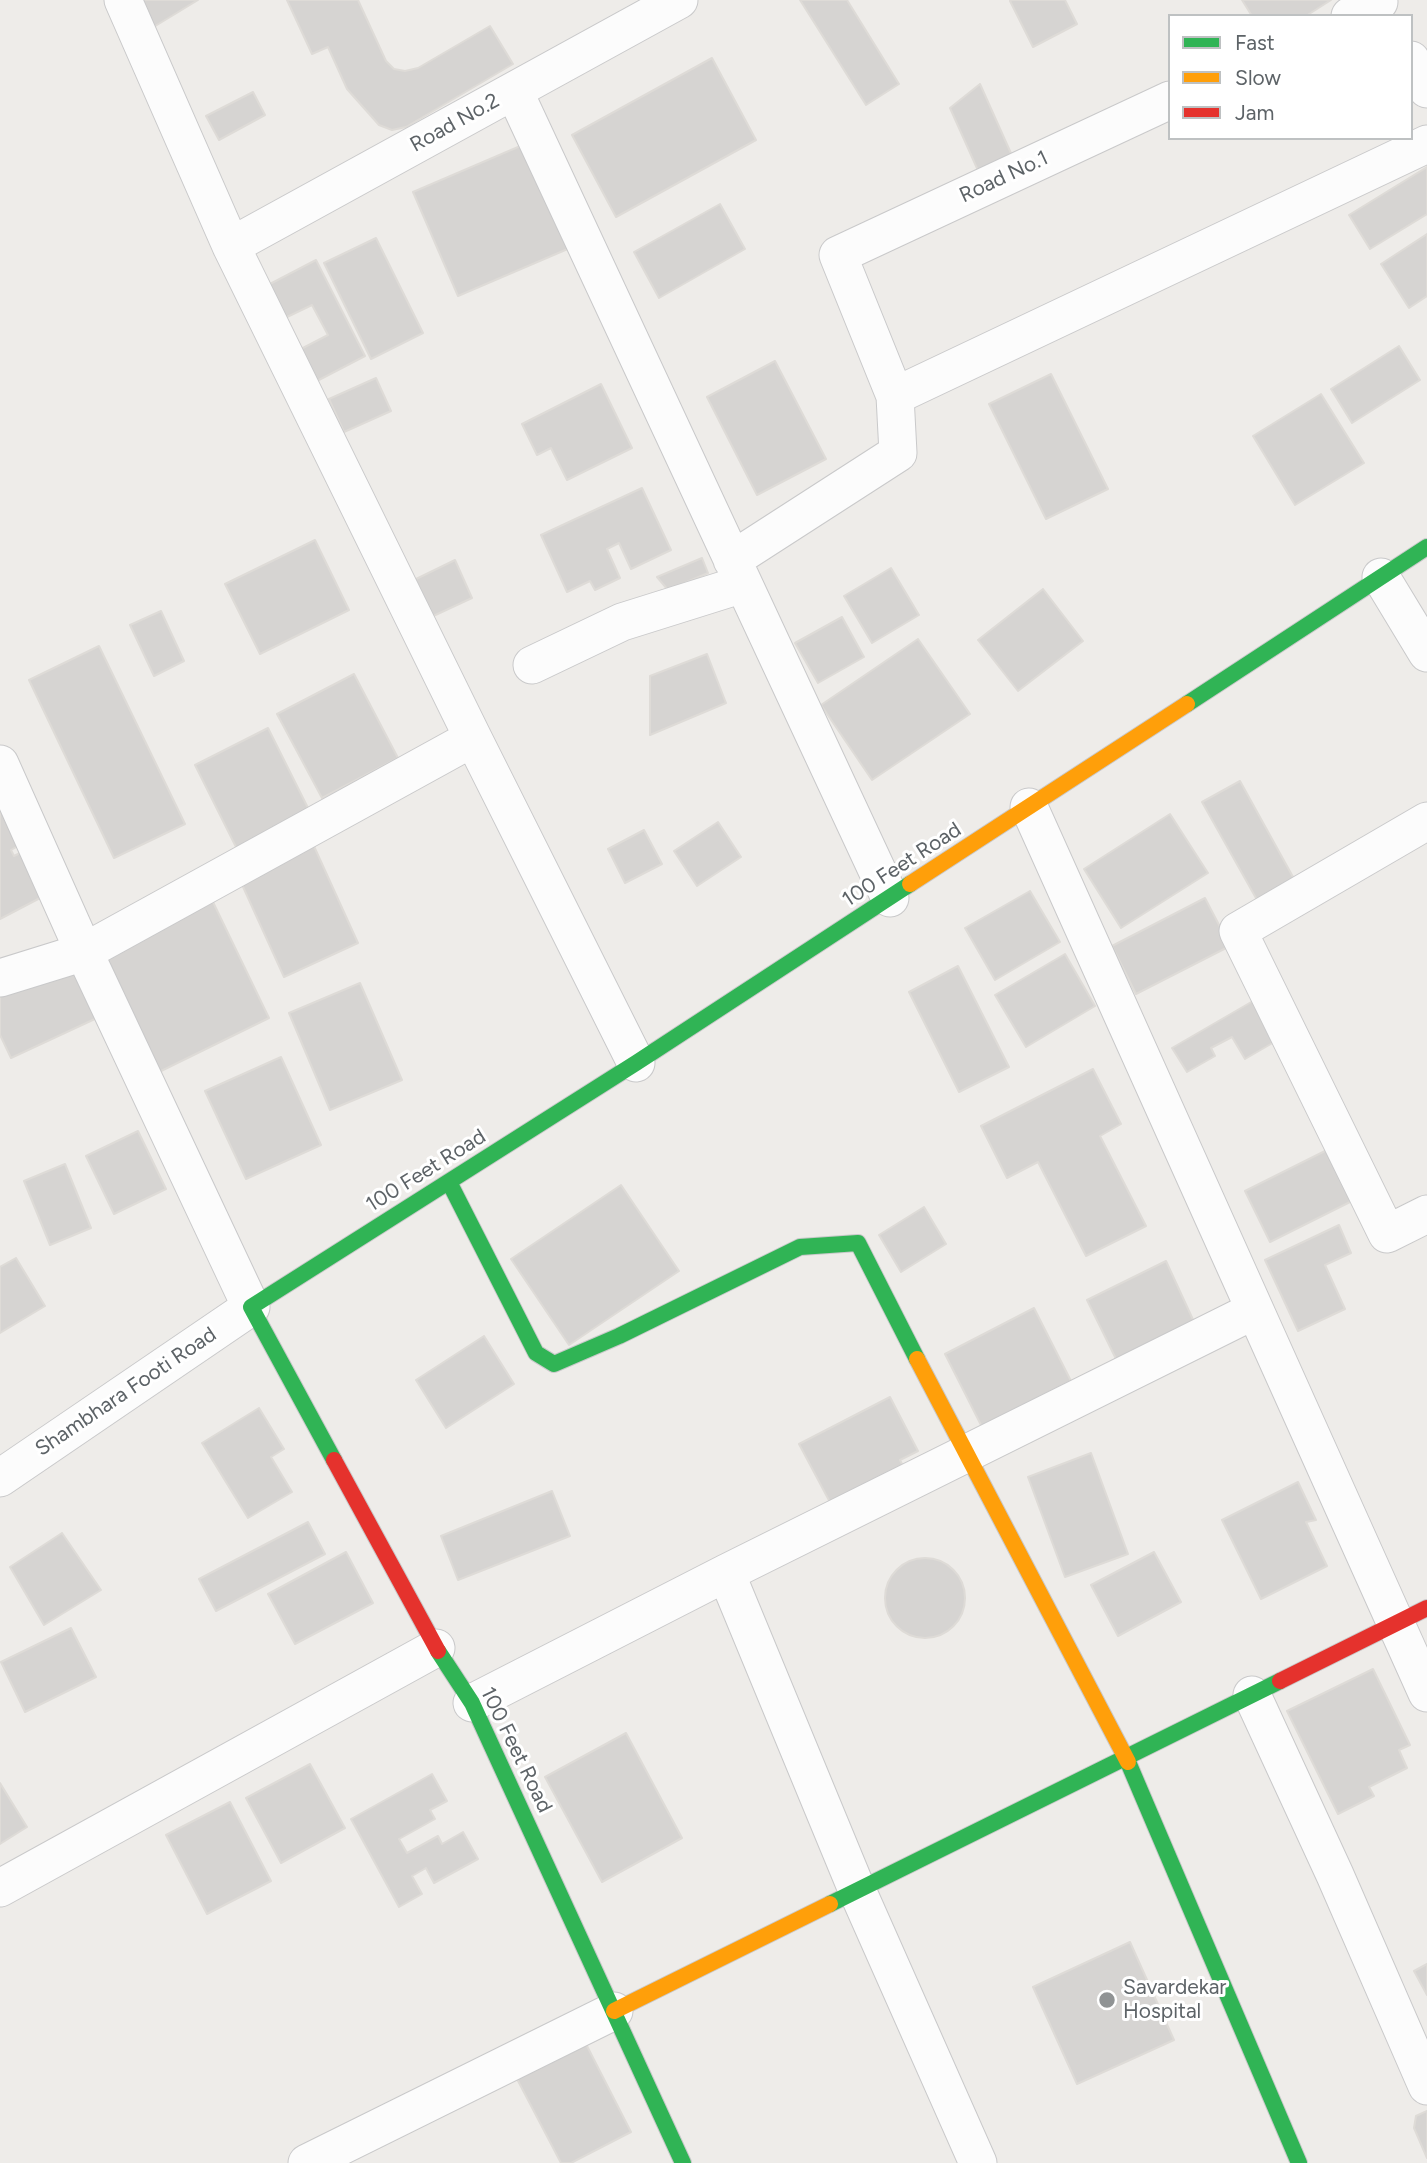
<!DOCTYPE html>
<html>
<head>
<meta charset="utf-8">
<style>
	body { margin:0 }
	#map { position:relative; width:1427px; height:2163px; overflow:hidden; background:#eeece9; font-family:Figtree,sans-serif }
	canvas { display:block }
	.legend { position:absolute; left:1168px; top:14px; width:245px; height:126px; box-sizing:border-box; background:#fff; border:2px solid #bec1c2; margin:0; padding:9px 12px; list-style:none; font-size:21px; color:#5d6367 }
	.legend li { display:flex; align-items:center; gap:14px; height:35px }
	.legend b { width:35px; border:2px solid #bec1c2 }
</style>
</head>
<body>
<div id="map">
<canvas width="1427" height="2163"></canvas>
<ul class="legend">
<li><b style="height:9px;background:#30b455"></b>Fast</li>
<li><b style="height:9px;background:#ff9f0a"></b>Slow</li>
<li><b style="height:9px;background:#e5322d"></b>Jam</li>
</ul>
</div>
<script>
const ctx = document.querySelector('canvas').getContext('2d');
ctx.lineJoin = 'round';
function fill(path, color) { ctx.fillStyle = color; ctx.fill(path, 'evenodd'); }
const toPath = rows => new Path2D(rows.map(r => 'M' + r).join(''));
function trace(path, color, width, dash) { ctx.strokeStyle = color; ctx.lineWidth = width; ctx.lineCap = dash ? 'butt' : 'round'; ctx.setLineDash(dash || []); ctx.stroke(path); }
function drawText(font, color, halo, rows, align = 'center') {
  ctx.font = font + ' Figtree,sans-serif'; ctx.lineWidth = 6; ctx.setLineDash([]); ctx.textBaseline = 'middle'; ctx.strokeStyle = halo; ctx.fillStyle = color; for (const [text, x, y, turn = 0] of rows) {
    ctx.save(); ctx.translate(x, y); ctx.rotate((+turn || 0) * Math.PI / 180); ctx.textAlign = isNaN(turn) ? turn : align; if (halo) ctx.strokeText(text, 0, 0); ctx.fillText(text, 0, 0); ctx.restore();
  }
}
const building = toPath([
	[135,0,198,0,152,28,135,0],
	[287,0,358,0,386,61,394,69,405,71,418,68,490,26,513,64,406,127,392,130,379,125,347,89,328,47,312,54,287,0],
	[800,0,847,0,899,84,866,105,800,0],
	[1012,0,1065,0,1077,24,1033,47,1010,1,1012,0],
	[1242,0,1331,0,1306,16,1252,16,1242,0],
	[712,58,756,140,616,217,572,135,712,58],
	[980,84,1014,160,980,175,950,108,980,84],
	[253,92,265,115,219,140,206,116,253,92],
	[525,144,570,248,458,296,413,192,525,144],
	[1427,167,1427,214,1370,249,1349,215,1427,167],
	[720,204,745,249,659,298,634,252,720,204],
	[1427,234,1427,296,1409,308,1381,264,1427,234],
	[376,238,423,333,371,359,324,263,376,238],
	[316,260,365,356,315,382,299,350,328,335,312,305,285,318,268,285,316,260],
	[1399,346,1420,380,1352,423,1331,389,1399,346],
	[775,361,826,459,757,495,707,397,775,361],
	[1051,374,1108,489,1046,519,989,404,1051,374],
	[376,378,391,411,344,432,329,399,376,378],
	[601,384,632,448,567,480,551,448,537,455,522,424,601,384],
	[1321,394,1364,463,1295,505,1253,436,1321,394],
	[642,488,671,550,631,569,619,543,607,549,620,578,595,590,590,581,567,592,541,535,642,488],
	[315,540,349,610,260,654,225,584,315,540],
	[702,558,708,573,668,590,657,577,702,558],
	[455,560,472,598,429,618,412,581,455,560],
	[891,568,919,615,872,643,844,596,891,568],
	[1043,589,1083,641,1018,691,978,640,1043,589],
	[161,611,184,661,154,676,130,625,161,611],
	[842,617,864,657,818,683,795,643,842,617],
	[918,639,970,714,872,780,821,705,918,639],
	[99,646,185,824,114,858,29,680,99,646],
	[707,654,726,703,650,735,650,676,707,654],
	[354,674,398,758,322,798,277,714,354,674],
	[268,728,311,814,238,851,195,765,268,728],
	[1240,781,1298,886,1261,907,1202,802,1240,781],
	[0,806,20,845,11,850,14,856,20,853,42,897,0,919,0,806],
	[1170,814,1208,873,1121,928,1084,869,1170,814],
	[718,822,741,857,697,886,674,851,718,822],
	[644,830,662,864,625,883,608,849,644,830],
	[313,844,358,943,284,977,239,878,313,844],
	[1030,891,1060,942,995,980,965,928,1030,891],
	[1205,898,1230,946,1136,994,1112,946,1205,898],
	[213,902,269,1018,155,1074,99,958,213,902],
	[1065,954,1095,1006,1026,1047,995,995,1065,954],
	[70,960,97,1018,11,1058,0,1035,0,992,70,960],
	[958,966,1009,1067,959,1092,909,992,958,966],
	[360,983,402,1080,330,1110,289,1013,360,983],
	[1253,1001,1276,1041,1245,1059,1232,1037,1211,1048,1215,1056,1187,1072,1172,1048,1253,1001],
	[281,1057,321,1145,246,1179,205,1091,281,1057],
	[1093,1069,1121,1124,1100,1136,1146,1226,1086,1256,1038,1162,1007,1178,981,1126,1093,1069],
	[138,1131,166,1189,114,1214,86,1156,138,1131],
	[1327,1150,1352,1201,1270,1242,1245,1191,1327,1150],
	[65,1164,91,1228,50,1245,24,1181,65,1164],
	[621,1185,679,1271,569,1345,511,1259,621,1185],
	[924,1207,946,1244,901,1272,879,1235,924,1207],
	[1339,1225,1351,1253,1325,1265,1345,1309,1298,1331,1265,1260,1339,1225],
	[16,1258,45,1306,0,1333,0,1267,16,1258],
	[1166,1261,1195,1324,1117,1361,1087,1300,1166,1261],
	[1034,1308,1071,1381,982,1427,945,1354,1034,1308],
	[484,1336,514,1384,446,1428,416,1380,484,1336],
	[890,1397,918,1451,900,1460,904,1468,832,1506,799,1444,890,1397],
	[259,1408,284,1449,271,1457,292,1492,248,1518,202,1443,259,1408],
	[1091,1453,1128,1554,1065,1577,1028,1477,1091,1453],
	[1298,1482,1316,1520,1306,1522,1327,1566,1261,1599,1222,1520,1298,1482],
	[552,1491,570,1536,458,1580,441,1536,552,1491],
	[308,1522,325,1554,216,1611,199,1579,308,1522],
	[62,1533,101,1590,44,1625,10,1567,62,1533],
	[346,1552,373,1603,295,1644,268,1594,346,1552],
	[1154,1552,1181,1602,1118,1636,1091,1585,1154,1552],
	'885 1598a40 40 0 1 1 80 0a40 40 0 1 1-80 0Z',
	[71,1628,96,1677,25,1712,1,1662,71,1628],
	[1373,1669,1410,1745,1399,1750,1407,1768,1369,1787,1374,1796,1338,1814,1287,1711,1373,1669],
	[626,1733,682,1838,602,1882,545,1777,626,1733],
	[310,1764,345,1828,281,1863,246,1798,310,1764],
	[432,1774,447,1801,430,1810,435,1819,399,1839,407,1853,438,1836,442,1844,463,1832,478,1859,434,1883,426,1868,412,1876,422,1894,399,1907,351,1819,432,1774],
	[0,1783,27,1827,0,1844,0,1783],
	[230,1802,271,1881,207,1914,166,1835,230,1802],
	[1130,1942,1174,2040,1077,2084,1033,1987,1130,1942],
	[1427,1964,1427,1995,1414,1971,1427,1964],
	[586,2044,631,2132,571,2163,561,2163,517,2079,586,2044],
	[1427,2111,1427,2158,1414,2128,1416,2116,1427,2111]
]);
fill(building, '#d6d4d2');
trace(building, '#dedbd7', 2);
const street = toPath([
	[123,0,231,246,473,738,636,1063],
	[1350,16,1379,2],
	[1411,60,1427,89],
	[514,91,890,898],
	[231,246,679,0],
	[895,396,838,255,1170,100],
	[732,560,898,453,895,396,1427,144],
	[1381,577,1427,653],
	[532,665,622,622,743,584],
	[0,764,84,952,251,1307,0,1478],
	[1029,807,1427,1693],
	[1427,821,1238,931,1387,1234,1427,1214],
	[0,978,84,952,473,738],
	[726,1573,857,1890,978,2163],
	[1252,1695,1335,1875,1427,2086],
	[472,1703,726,1573,1255,1310],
	[0,1888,436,1648],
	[307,2163,614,2011]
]);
const fast = toPath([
	[1187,704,1427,547],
	[449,1182,536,1353,554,1364,619,1336,800,1247,858,1243,917,1359],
	[334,1460,251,1307,636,1063,910,884],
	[438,1651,472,1703,683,2163],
	[1128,1762,1299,2163],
	[830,1904,1280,1681]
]);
const slow = toPath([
	[910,884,1187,704],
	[917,1359,1128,1762],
	[614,2011,830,1904]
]);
const jam = toPath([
	[334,1460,438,1651],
	[1280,1681,1427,1608]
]);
trace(street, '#c9c9ca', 39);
trace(fast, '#c9c9ca', 18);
trace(slow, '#c9c9ca', 18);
trace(jam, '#c9c9ca', 18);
trace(street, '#fcfcfc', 37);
trace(fast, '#30b455', 16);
trace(slow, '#ff9f0a', 16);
trace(jam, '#e5322d', 16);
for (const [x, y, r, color] of [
	[1107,2000,9,"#909394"]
]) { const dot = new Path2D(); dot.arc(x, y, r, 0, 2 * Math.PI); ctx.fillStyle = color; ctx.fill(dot); trace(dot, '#fff', 2.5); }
drawText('21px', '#5d6367', '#fff', [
	["Road No.2",455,123,-29],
	["Road No.1",1004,177,-25],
	["100 Feet Road",902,865,-33],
	["100 Feet Road",426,1171,-32],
	["Shambhara Footi Road",126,1392,-34],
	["100 Feet Road",516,1750,64]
]);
drawText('21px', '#5d6367', '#fff', [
	["Savardekar",1123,1988],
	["Hospital",1123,2012]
], 'left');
</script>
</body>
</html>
